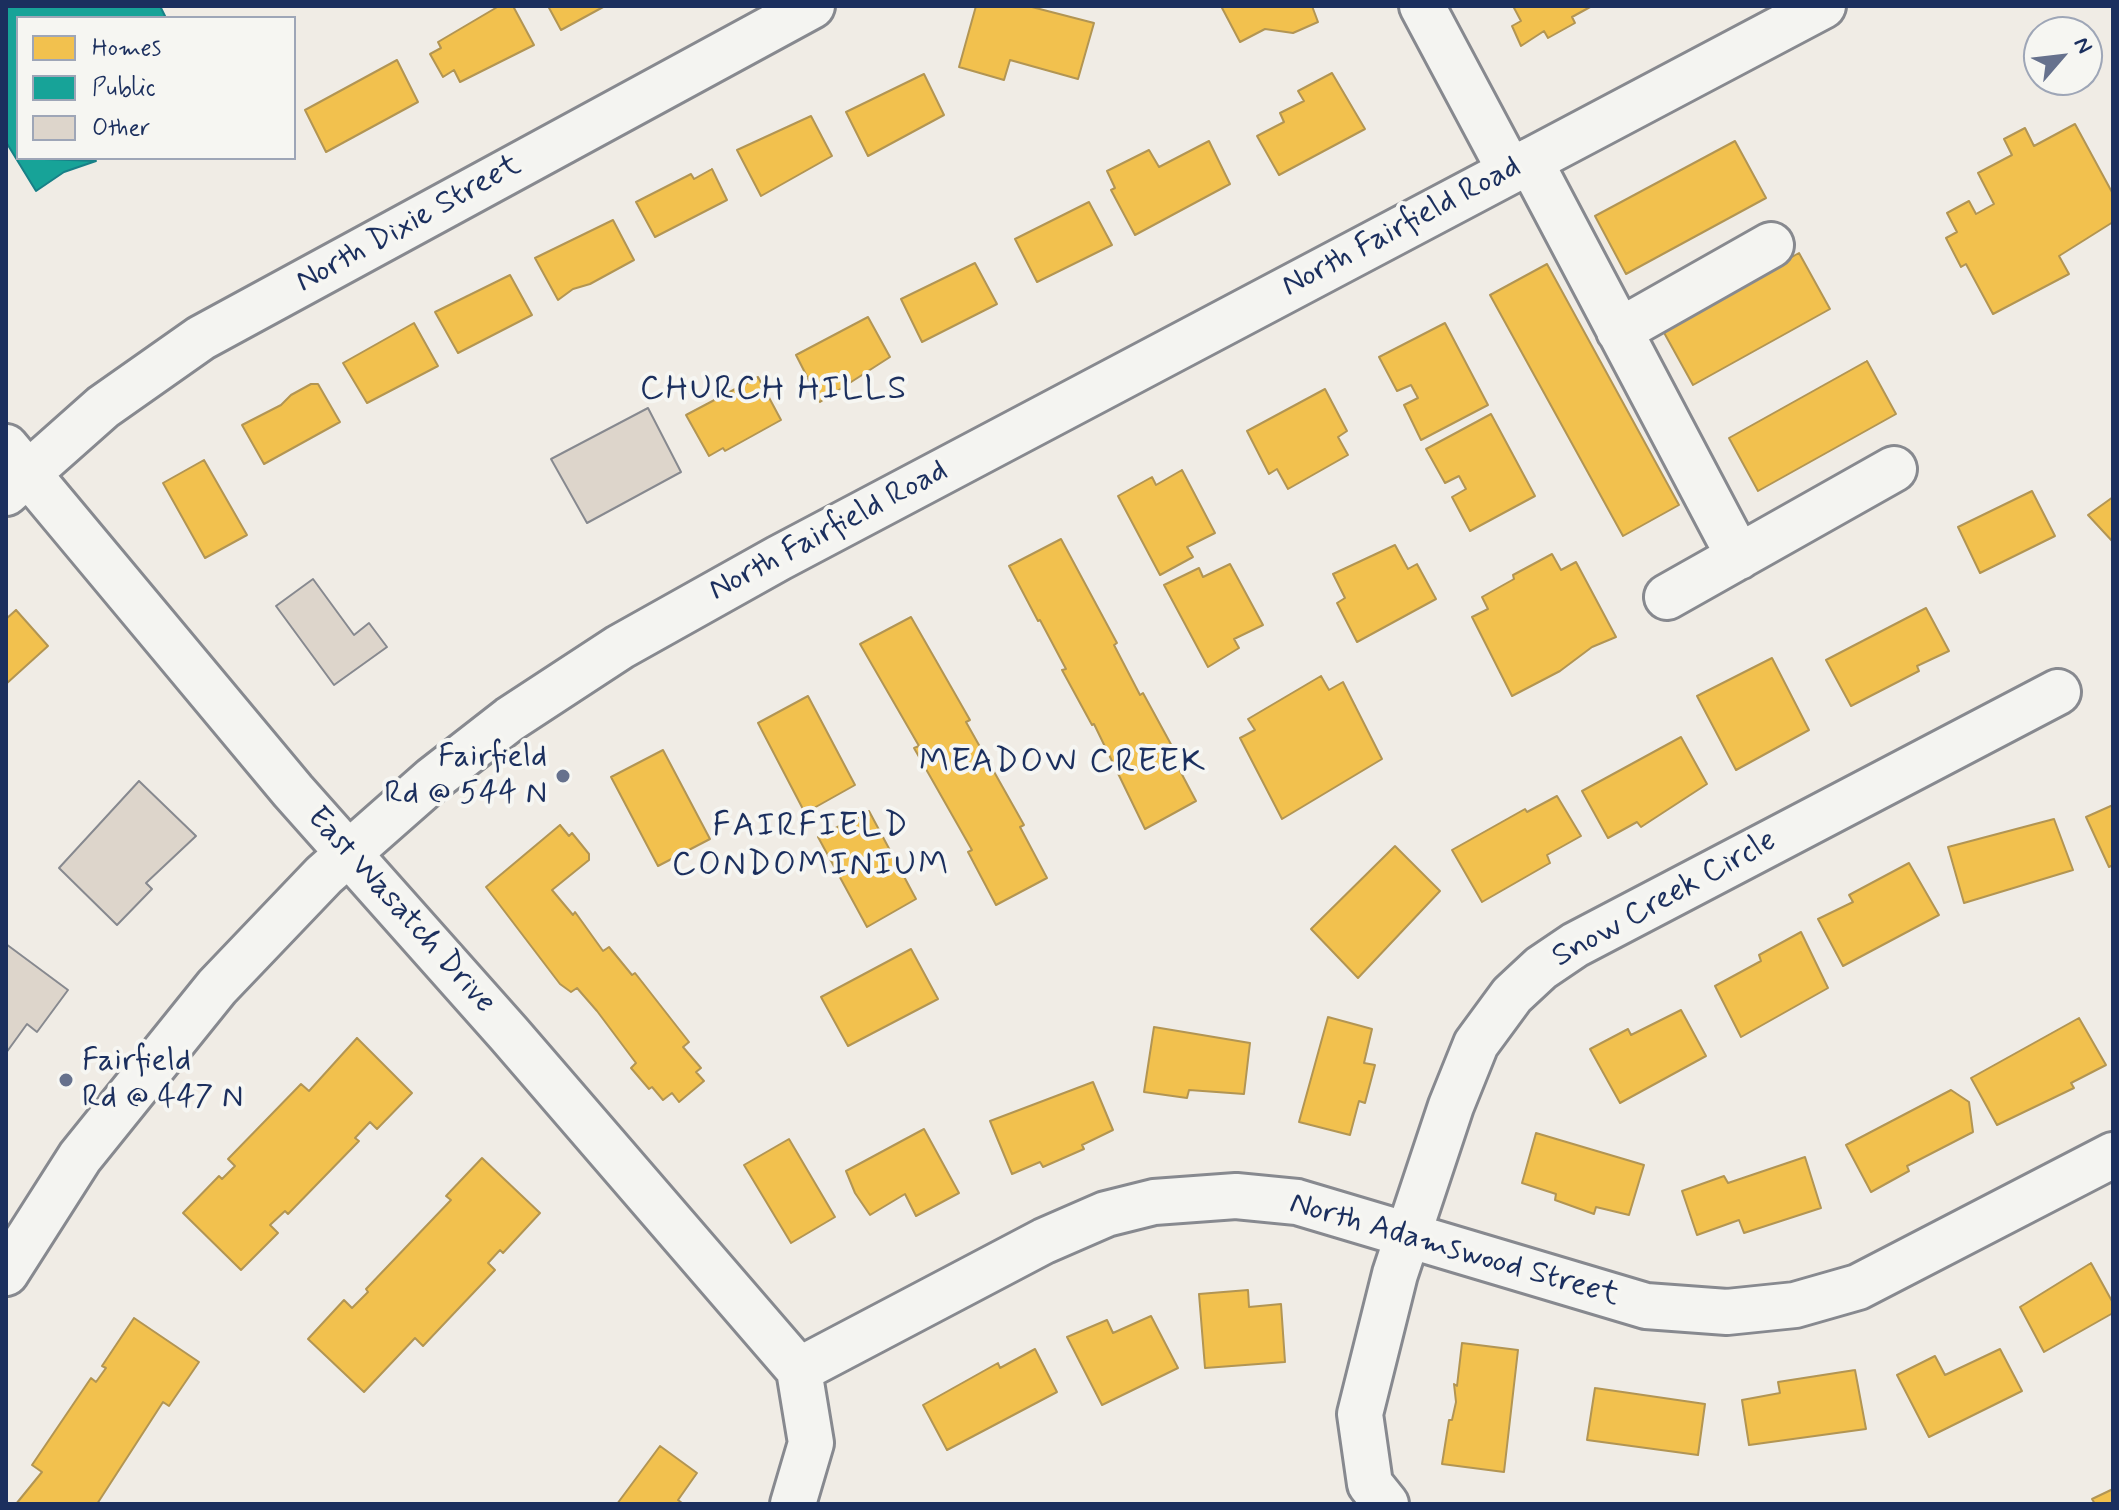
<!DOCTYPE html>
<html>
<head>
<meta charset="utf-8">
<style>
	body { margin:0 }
	#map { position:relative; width:2119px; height:1510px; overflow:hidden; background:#f0ece5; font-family:Mynerve,sans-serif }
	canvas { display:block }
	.frame { position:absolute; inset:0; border:8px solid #1b2f5e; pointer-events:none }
	.legend { position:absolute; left:16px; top:16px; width:280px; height:144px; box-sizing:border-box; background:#f6f6f2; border:2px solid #9ea6b7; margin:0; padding:10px 14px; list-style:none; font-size:24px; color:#1b2f5e }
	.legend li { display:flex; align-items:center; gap:16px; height:40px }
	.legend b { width:40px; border:2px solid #9ea6b7 }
	.north { position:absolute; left:2023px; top:16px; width:80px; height:80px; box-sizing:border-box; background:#f6f6f2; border:2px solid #9ea6b7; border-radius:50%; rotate:62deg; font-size:22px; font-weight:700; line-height:32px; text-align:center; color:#1b2f5e }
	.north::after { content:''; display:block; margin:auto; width:28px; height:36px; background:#66718d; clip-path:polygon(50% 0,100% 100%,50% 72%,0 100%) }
</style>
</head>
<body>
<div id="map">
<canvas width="2119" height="1510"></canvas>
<div class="frame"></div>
<ul class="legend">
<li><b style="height:22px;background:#f2c14e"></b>Homes</li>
<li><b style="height:22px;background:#17a398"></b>Public</li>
<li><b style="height:22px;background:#ddd5cb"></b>Other</li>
</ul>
<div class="north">N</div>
</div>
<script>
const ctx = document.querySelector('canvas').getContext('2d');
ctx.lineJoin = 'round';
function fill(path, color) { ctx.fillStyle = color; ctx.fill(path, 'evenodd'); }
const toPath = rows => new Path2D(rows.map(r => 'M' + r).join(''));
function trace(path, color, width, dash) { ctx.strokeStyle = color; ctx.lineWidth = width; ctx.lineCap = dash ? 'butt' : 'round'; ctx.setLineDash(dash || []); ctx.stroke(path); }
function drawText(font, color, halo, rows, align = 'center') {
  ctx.font = font + ' Mynerve,sans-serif'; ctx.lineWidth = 8; ctx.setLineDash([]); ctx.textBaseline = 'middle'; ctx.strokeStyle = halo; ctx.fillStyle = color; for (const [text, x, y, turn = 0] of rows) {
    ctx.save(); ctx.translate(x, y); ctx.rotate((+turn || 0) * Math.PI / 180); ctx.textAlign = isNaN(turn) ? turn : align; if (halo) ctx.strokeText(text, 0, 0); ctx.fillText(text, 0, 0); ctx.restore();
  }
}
const homes = toPath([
	[499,6,513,6,534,45,460,82,454,70,443,77,430,54,441,48,438,42,499,6],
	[548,6,605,6,561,30,548,6],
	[976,6,1028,6,1094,23,1078,79,1010,60,1004,80,959,67,976,6],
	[1221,6,1312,6,1318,22,1293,33,1265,29,1240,42,1221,6],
	[1513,6,1592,6,1572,17,1575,23,1548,38,1544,31,1521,46,1512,26,1521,21,1513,6],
	[397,60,418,102,326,152,305,110,397,60],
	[1332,73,1365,129,1279,175,1257,136,1284,122,1280,113,1304,101,1298,91,1332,73],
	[924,74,944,115,868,156,846,112,924,74],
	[811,116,832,156,761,196,737,150,811,116],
	[2075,124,2113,194,2113,222,2059,256,2069,274,1993,314,1966,264,1961,267,1946,238,1957,232,1947,213,1969,201,1976,214,1994,204,1978,173,2012,155,2004,139,2025,128,2034,146,2075,124],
	[1209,141,1230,184,1135,235,1111,190,1115,188,1107,171,1149,150,1159,167,1209,141],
	[1735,141,1766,198,1626,274,1595,216,1735,141],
	[712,169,727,200,655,237,636,202,691,174,694,179,712,169],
	[1089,202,1112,245,1037,282,1015,239,1089,202],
	[613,220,634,260,590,284,573,289,558,300,535,258,613,220],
	[1799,253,1830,309,1693,385,1662,329,1799,253],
	[975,263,997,304,922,342,901,299,975,263],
	[1547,264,1679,505,1623,536,1490,295,1547,264],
	[510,275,532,315,458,353,435,312,510,275],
	[868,317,890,357,820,402,796,355,868,317],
	[414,323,438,366,367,403,343,363,414,323],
	[1445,323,1488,405,1421,440,1404,405,1418,398,1411,385,1397,391,1379,357,1445,323],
	[1867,361,1896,414,1758,491,1729,438,1867,361],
	[758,377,781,420,725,451,723,448,709,456,686,415,758,377],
	[311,384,318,384,340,422,264,464,242,425,281,405,291,395,311,384],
	[1325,389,1347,431,1338,437,1348,455,1288,489,1277,469,1269,474,1247,431,1325,389],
	[1491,414,1535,496,1470,531,1452,497,1466,489,1459,476,1445,483,1426,449,1491,414],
	[204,460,247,535,205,558,163,483,204,460],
	[1182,470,1215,533,1187,547,1193,557,1160,575,1118,496,1152,477,1156,485,1182,470],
	[2032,491,2055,536,1980,573,1958,527,2032,491],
	[2113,497,2113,542,2088,515,2113,497],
	[1061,539,1117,643,1114,645,1140,695,1143,693,1173,748,1169,750,1196,801,1145,829,1094,724,1092,725,1062,670,1066,669,1040,620,1038,621,1009,566,1061,539],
	[1395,545,1408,569,1417,564,1436,599,1357,642,1337,603,1345,598,1333,574,1395,545],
	[1552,554,1561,570,1576,562,1616,637,1592,647,1560,671,1512,696,1472,617,1488,609,1482,597,1514,579,1513,575,1552,554],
	[1230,564,1263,625,1234,639,1239,648,1208,667,1164,585,1199,568,1203,577,1230,564],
	[1926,608,1949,651,1917,666,1919,671,1851,706,1826,660,1926,608],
	[16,610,48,646,6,684,6,619,16,610],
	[911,617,970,720,966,722,1024,825,1020,827,1047,878,996,905,968,852,972,850,914,748,919,746,860,644,911,617],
	[1772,658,1809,730,1736,770,1697,696,1772,658],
	[1321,676,1329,690,1343,682,1382,759,1282,819,1240,738,1255,730,1248,719,1321,676],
	[808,696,855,785,805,813,758,723,808,696],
	[1681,737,1707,784,1641,827,1637,822,1608,838,1582,791,1681,737],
	[663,750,710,839,658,866,611,777,663,750],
	[1557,796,1581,836,1547,855,1550,863,1482,902,1452,850,1525,809,1527,812,1557,796],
	[2113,805,2113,865,2109,867,2086,817,2113,805],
	[869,811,916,899,867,927,818,837,869,811],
	[2054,819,2073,870,1964,903,1948,847,2054,819],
	[560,825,569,836,572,833,589,854,589,860,552,890,573,915,575,912,603,951,609,947,632,975,635,973,689,1042,683,1047,701,1068,696,1072,704,1081,679,1102,672,1093,663,1100,652,1087,649,1089,631,1068,636,1063,597,1011,577,988,571,992,560,984,486,887,560,825],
	[1395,846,1440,891,1358,978,1311,929,1395,846],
	[1909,863,1939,915,1843,966,1818,919,1853,902,1849,895,1909,863],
	[1801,932,1828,988,1741,1037,1715,986,1761,961,1759,955,1801,932],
	[911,949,938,999,848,1046,821,997,911,949],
	[1681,1010,1706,1056,1620,1103,1590,1049,1628,1029,1631,1035,1681,1010],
	[1328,1017,1372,1029,1364,1063,1375,1065,1365,1103,1359,1101,1350,1135,1299,1122,1328,1017],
	[2079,1018,2106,1065,2071,1083,2074,1088,1997,1125,1971,1078,2079,1018],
	[1154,1027,1250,1043,1244,1094,1189,1090,1187,1098,1144,1092,1154,1027],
	[357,1038,412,1093,377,1129,370,1122,355,1138,359,1141,288,1214,285,1211,270,1225,278,1233,241,1270,183,1213,219,1176,222,1179,235,1166,228,1159,301,1084,309,1091,357,1038],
	[1093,1082,1113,1130,1082,1145,1084,1149,1043,1167,1040,1162,1012,1174,990,1121,1093,1082],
	[1951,1090,1969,1102,1973,1132,1907,1166,1909,1171,1871,1192,1846,1145,1951,1090],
	[924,1129,959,1193,916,1216,905,1194,870,1215,855,1193,846,1171,924,1129],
	[1536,1133,1644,1165,1629,1215,1596,1207,1594,1214,1555,1200,1556,1194,1522,1183,1536,1133],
	[789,1139,835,1217,791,1243,744,1165,789,1139],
	[1805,1157,1821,1208,1744,1233,1739,1220,1697,1235,1682,1191,1724,1176,1728,1183,1805,1157],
	[482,1158,540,1213,503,1253,500,1250,488,1263,495,1270,423,1346,415,1338,364,1392,308,1339,344,1300,352,1308,368,1292,366,1289,451,1200,446,1196,482,1158],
	[2091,1263,2113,1303,2113,1313,2044,1352,2020,1307,2091,1263],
	[1248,1290,1249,1307,1281,1304,1285,1362,1205,1368,1199,1294,1248,1290],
	[1151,1316,1178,1368,1102,1405,1067,1337,1107,1320,1113,1333,1151,1316],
	[134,1318,199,1362,169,1406,163,1402,97,1504,16,1504,42,1472,32,1465,91,1378,96,1382,106,1368,102,1366,134,1318],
	[1462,1343,1518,1350,1504,1472,1442,1464,1449,1420,1452,1420,1456,1402,1454,1384,1457,1386,1462,1343],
	[1035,1349,1057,1392,947,1450,923,1405,998,1363,1000,1368,1035,1349],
	[2000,1349,2022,1391,1929,1437,1897,1375,1935,1356,1945,1375,2000,1349],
	[1855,1370,1866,1429,1749,1445,1742,1400,1780,1393,1778,1382,1855,1370],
	[1595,1388,1705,1404,1698,1455,1587,1440,1595,1388],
	[660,1446,697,1473,678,1500,682,1503,617,1504,660,1446],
	[2113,1489,2113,1504,2095,1504,2092,1499,2113,1489]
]);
fill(homes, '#f2c14e');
trace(homes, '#b29553', 2);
const public = toPath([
	[6,6,160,6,166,18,18,18,18,158,96,161,64,172,36,191,6,142,6,6]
]);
fill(public, '#17a398');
trace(public, '#188087', 2);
const building = toPath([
	[648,408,681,472,587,523,551,459,648,408],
	[313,579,354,635,369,623,387,647,334,685,276,606,313,579],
	[139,781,196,836,146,883,152,889,117,925,59,868,139,781],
	[6,944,68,990,37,1032,27,1024,6,1053,6,944]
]);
fill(building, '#ddd5cb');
trace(building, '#87898f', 2);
const minor = toPath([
	[1422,6,1510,171],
	[1530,161,1739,557],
	[1619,331,1771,245],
	[6,447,293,791,509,1034,799,1370],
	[6,493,103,407,201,338,812,6],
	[1667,597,1894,469],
	[799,1370,1044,1241,1106,1214,1154,1202,1236,1196,1297,1202,1646,1306,1727,1312,1795,1305,1858,1287,2113,1155],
	[793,1504,811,1443,799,1370],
	[1386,1504,1370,1484,1360,1414,1395,1274,1451,1106,1476,1044,1512,995,1541,968,1575,945,2058,692]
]);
const major = toPath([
	[6,1273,80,1157,217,987,324,875,433,779,510,719,620,647,779,558,1823,6]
]);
trace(minor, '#87898f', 50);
trace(major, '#87898f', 50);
trace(minor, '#f4f4f1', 44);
trace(major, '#f4f4f1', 44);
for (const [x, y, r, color] of [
	[563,776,8,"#66718d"],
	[66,1080,8,"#66718d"]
]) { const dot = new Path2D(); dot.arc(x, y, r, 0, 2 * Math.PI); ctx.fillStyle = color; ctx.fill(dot); trace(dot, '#f6f6f2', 3); }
drawText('32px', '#1b2f5e', '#f6f6f2', [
	["North Dixie Street",409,225,-29],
	["North Fairfield Road",1402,228,-28],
	["North Fairfield Road",829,532,-28],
	["Snow Creek Circle",1665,900,-29],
	["East Wasatch Drive",400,911,48],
	["North Adamswood Street",1454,1251,16]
]);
drawText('32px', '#1b2f5e', '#f6f6f2', [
	["Fairfield",547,758],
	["Rd @ 544 N",547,795],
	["Fairfield",82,1062,"left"],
	["Rd @ 447 N",82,1099,"left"]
], 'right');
ctx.letterSpacing = '2px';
drawText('34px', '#1b2f5e', '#f6f6f2', [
	["CHURCH HILLS",774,391],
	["MEADOW CREEK",1063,764],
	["FAIRFIELD",811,828],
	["CONDOMINIUM",811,867]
]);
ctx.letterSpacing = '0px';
</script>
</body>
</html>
